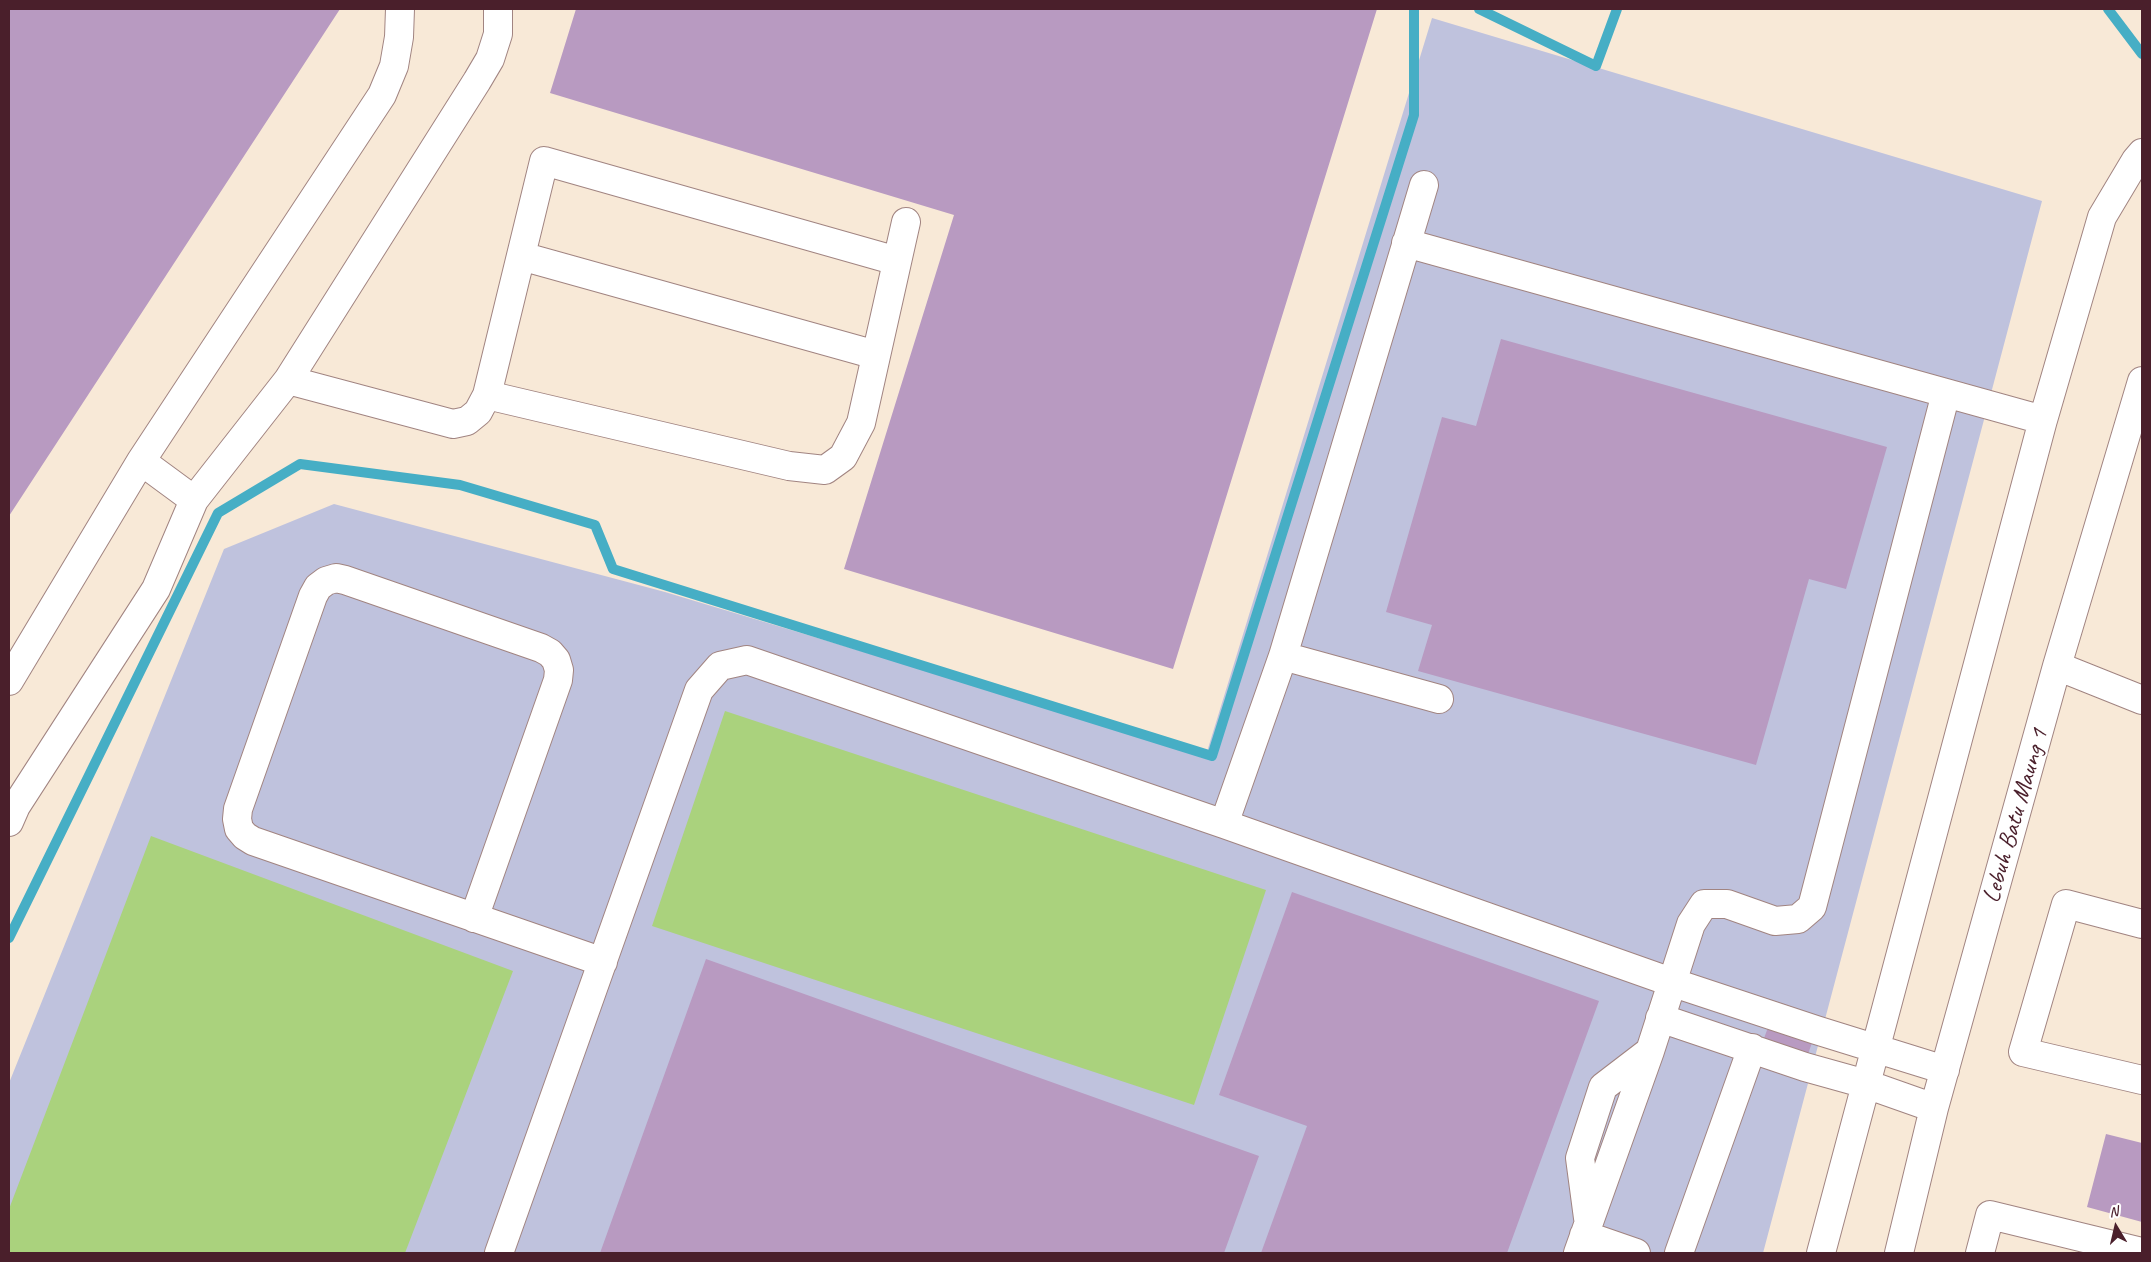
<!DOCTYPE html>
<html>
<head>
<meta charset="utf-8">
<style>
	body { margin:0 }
	#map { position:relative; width:2151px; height:1262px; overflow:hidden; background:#f8e9d7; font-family:Caveat,sans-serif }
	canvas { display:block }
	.frame { position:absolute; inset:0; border:10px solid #4a1f2b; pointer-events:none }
	.north { position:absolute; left:2091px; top:1202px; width:50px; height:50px; -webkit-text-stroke:4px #fff; paint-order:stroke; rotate:351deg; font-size:14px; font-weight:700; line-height:20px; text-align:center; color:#4a1f2b }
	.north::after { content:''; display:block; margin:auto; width:18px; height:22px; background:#4a1f2b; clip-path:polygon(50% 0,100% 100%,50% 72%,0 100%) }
</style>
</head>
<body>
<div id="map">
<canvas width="2151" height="1262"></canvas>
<div class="frame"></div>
<div class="north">N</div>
</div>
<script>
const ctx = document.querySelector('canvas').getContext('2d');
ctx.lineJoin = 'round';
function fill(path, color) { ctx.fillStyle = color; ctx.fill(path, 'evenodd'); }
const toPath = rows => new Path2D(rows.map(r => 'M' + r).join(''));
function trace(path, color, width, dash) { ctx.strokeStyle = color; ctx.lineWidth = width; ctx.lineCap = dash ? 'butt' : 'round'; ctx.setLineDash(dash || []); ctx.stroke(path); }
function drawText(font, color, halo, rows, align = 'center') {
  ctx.font = font + ' Caveat,sans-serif'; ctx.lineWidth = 4; ctx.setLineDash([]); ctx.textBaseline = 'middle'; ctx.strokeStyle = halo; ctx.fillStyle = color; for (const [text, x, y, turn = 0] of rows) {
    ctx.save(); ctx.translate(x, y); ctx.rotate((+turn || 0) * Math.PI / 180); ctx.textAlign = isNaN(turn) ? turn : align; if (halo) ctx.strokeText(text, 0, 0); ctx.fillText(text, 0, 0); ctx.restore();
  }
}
fill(toPath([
	[1432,18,2042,201,1763,1253,9,1253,9,1083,224,549,334,504,665,592,1206,755]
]), '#bfc2dd');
fill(toPath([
	[725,711,1266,890,1194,1105,652,926],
	[151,836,513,971,405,1253,9,1253,9,1209]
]), '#aad27d');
trace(toPath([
	[1479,9,1596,66,1617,9],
	[2108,9,2142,54],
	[9,938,218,513,300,464,460,485,595,525,613,569,1212,756,1414,115,1414,9]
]), '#46aec5', 10);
fill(toPath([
	[9,9,340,9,9,516],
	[576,9,1377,9,1173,669,844,569,954,215,550,93],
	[1501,339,1887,447,1846,589,1809,579,1756,765,1418,671,1432,625,1386,612,1442,417,1476,426],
	[1292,892,1599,1001,1507,1253,1261,1253,1307,1126,1219,1095],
	[706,959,1259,1156,1224,1253,600,1253],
	[1771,1019,1815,1034,1806,1060,1762,1044],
	[2106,1134,2142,1143,2142,1222,2087,1207]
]), '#b89ac1');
const minor = toPath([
	[1406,243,2043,420],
	[521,256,876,355],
	[288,380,453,424,467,421,478,412,487,395,544,161,897,261],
	[487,395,789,466,825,470,843,457,861,423,906,222],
	[141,461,194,500],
	[1283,656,1439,699],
	[2057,666,2142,700],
	[9,681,141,461,382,95,394,66,399,37,400,9],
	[9,822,16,806,156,589,194,500,288,380,477,81,490,59,498,34,498,9],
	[1224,824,1283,656,1424,185],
	[474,918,558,680,559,670,556,660,550,653,541,648,345,580,336,578,326,581,318,587,313,596,238,809,237,819,239,829,245,836,253,841,603,962],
	[2142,924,2066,904,2023,1052,2142,1080],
	[1660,1018,1805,1067,1866,1084,1934,1108],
	[1588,1218,1580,1158,1603,1087,1650,1051],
	[1584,1235,1636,1253],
	[499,1253,699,690,720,666,747,660,1224,824,1671,982,1816,1030,1945,1070],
	[1578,1253,1650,1051,1691,924,1704,904,1727,904,1775,921,1798,919,1812,907,1946,393],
	[1679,1253,1752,1048],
	[1821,1253,2043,420,2102,217,2136,160,2142,153],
	[1899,1253,1934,1108,2057,666,2142,381],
	[1980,1253,1990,1215,2142,1252]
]);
trace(minor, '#a18481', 30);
trace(minor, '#fff', 28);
drawText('25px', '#4a1f2b', '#fff', [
	["Lebuh Batu Maung 1",2016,816,-74]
]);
</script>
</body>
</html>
